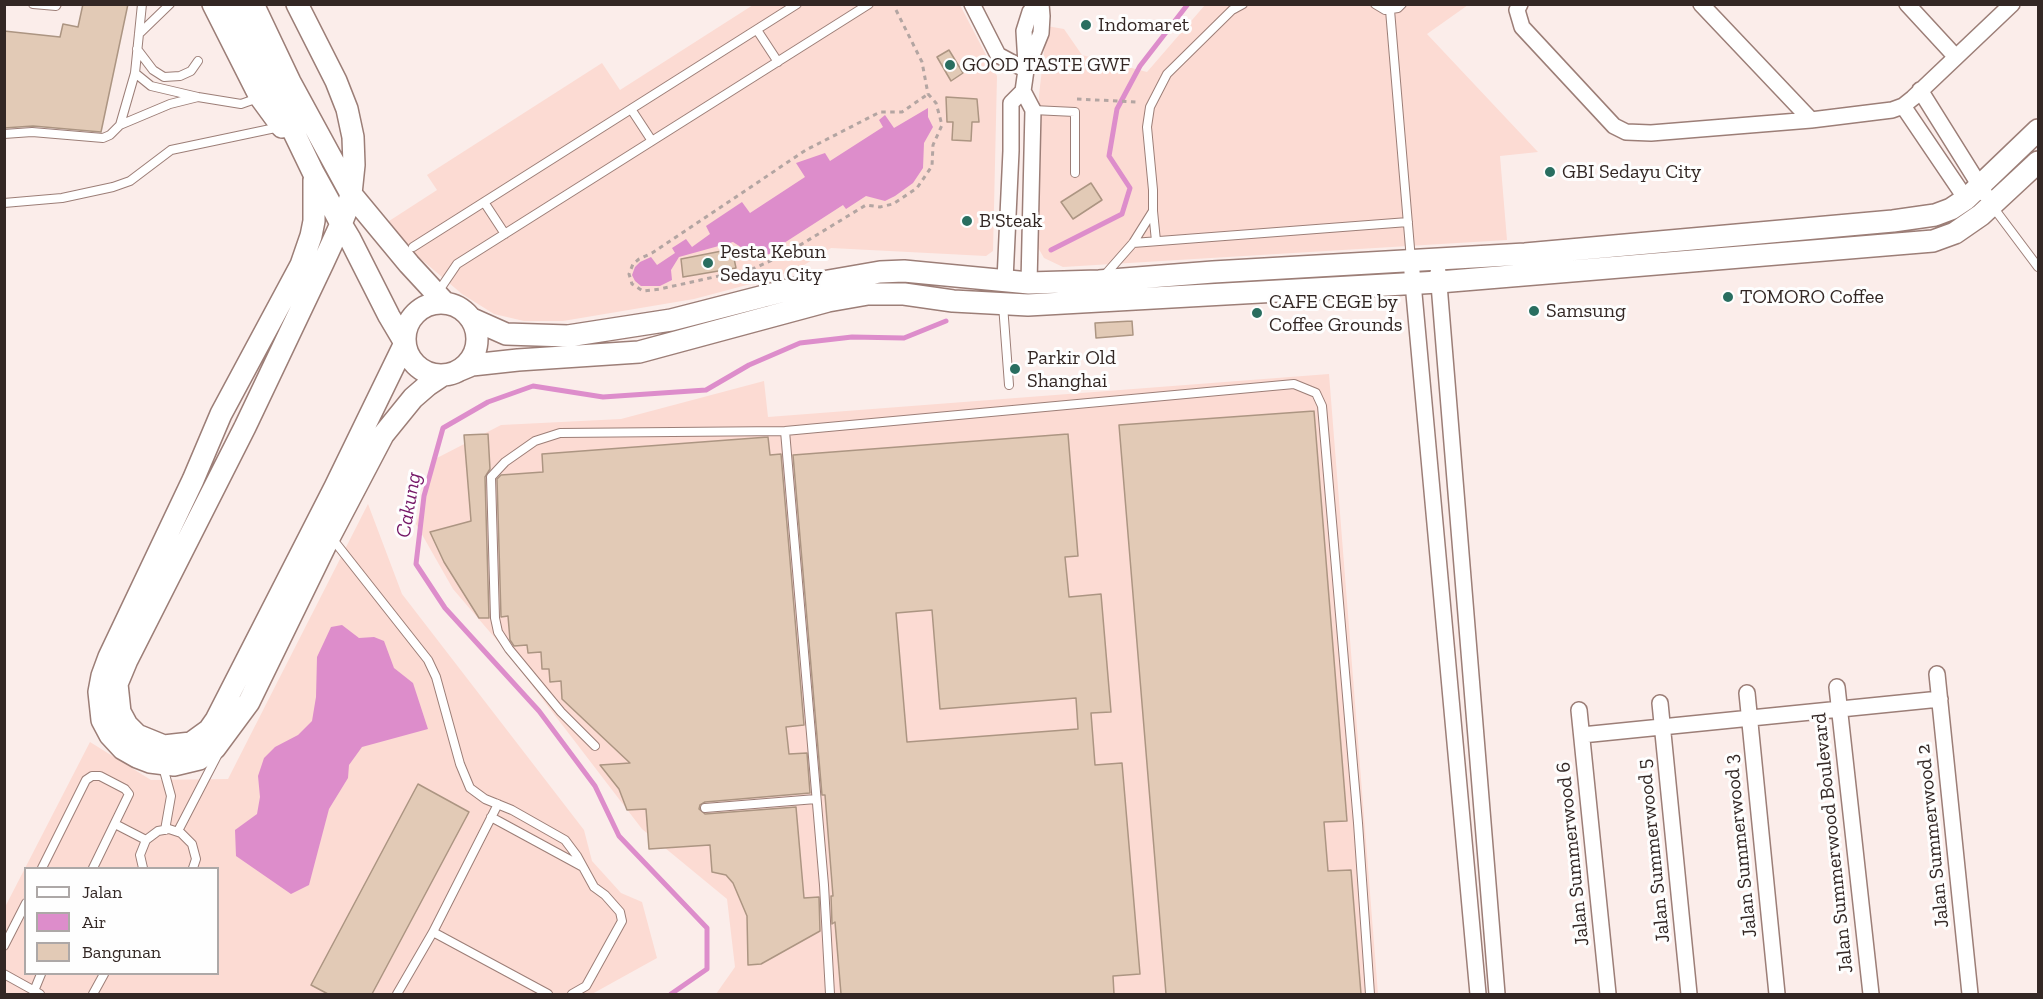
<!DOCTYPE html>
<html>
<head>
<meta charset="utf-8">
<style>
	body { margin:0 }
	#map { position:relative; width:2043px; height:999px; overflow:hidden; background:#fbedea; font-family:"Zilla Slab",serif }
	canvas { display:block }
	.frame { position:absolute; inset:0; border:6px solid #332724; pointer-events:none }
	.legend { position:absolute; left:24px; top:867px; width:195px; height:108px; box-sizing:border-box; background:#fefefe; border:2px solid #ada8a7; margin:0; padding:8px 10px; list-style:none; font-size:18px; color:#332724 }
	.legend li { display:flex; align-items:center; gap:12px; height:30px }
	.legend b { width:30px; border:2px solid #ada8a7 }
</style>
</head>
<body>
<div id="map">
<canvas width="2043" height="999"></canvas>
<div class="frame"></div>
<ul class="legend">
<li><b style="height:8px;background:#fff"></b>Jalan</li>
<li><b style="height:16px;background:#dd8dcb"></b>Air</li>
<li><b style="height:16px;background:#e2cab6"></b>Bangunan</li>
</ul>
</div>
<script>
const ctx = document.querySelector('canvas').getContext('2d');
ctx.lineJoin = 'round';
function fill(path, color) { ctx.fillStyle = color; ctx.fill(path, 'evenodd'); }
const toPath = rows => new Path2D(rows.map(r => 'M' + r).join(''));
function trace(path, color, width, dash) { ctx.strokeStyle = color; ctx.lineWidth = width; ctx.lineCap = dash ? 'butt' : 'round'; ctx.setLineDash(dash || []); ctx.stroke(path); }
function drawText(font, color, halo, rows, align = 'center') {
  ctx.font = font + ' "Zilla Slab",serif'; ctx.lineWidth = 6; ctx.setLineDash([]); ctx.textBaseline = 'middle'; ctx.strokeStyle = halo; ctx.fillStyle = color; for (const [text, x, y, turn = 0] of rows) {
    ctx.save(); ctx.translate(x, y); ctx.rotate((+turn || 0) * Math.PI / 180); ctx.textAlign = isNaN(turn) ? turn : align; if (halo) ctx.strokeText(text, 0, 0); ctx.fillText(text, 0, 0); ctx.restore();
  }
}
fill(toPath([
	[753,5,960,5,997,76,993,251,986,256,831,248,801,267,773,278,694,299,563,321,524,321,494,314,462,294,402,243,386,223,437,190,427,175,602,63,620,90],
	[1205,5,1468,5,1427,34,1538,152,1500,156,1507,240,1063,267,1044,258,1036,244,1039,95,1047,26,1064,29,1082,55,1147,72],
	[1329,374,1378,994,716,994,735,967,727,899,642,829,501,645,453,589,416,524,437,458,501,425,621,419,764,381,768,417],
	[368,504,402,594,584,830,592,861,621,893,642,902,657,958,592,994,5,994,4,909,90,742,151,780,228,779],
	[26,868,218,868,218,974,26,974]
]), '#fcdbd3');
fill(toPath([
	[928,108,928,117,933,127,924,143,923,168,913,183,895,196,885,201,866,196,846,209,843,205,781,245,780,250,752,260,750,253,733,242,679,257,671,270,672,280,660,286,641,286,635,281,632,275,635,267,640,262,651,257,657,265,675,253,672,248,686,239,692,247,710,234,706,226,742,202,750,213,805,177,796,163,825,153,830,161,883,127,879,120,885,115,894,128],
	[342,625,359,638,374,637,384,641,394,668,413,683,428,729,362,747,349,765,348,778,329,809,309,885,291,894,236,856,235,830,257,814,260,797,258,776,264,758,275,747,298,735,312,721,316,697,317,657,331,627]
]), '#dd8dcb');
trace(toPath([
	[1051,250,1122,214,1130,188,1109,156,1117,109,1140,66,1188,4],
	[671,994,707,969,707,928,619,836,595,786,539,711,445,608,416,564,424,496,443,428,488,402,533,386,603,397,706,390,749,365,800,343,852,337,904,338,946,321]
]), '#dd8dcb', 5);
const building = toPath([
	[83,4,128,4,101,132,33,126,4,128,4,31,60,37,63,24,78,27,83,4],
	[949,50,963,73,951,81,937,57,949,50],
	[946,97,977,99,979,122,972,122,971,141,952,140,953,122,947,122,946,97],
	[1091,183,1102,200,1073,219,1061,202,1091,183],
	[732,249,736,268,683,277,681,259,732,249],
	[1132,321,1133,335,1096,338,1095,323,1132,321],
	[1314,411,1347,821,1324,822,1328,871,1351,870,1361,994,1166,994,1119,425,1314,411],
	[488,434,490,469,485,477,489,618,479,618,444,562,430,532,471,521,464,435,488,434],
	[1068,434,1078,556,1065,557,1069,597,1101,594,1111,712,1091,713,1095,765,1122,763,1140,974,1113,976,1114,994,841,994,835,922,832,924,831,896,833,896,825,795,822,795,793,455,1068,434],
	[932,610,940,709,1076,698,1078,729,907,742,896,613,932,610],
	[768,437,770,455,781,454,804,725,786,727,789,754,807,753,810,793,705,802,700,805,699,809,705,814,796,807,804,898,819,897,820,931,761,964,748,965,747,916,733,883,726,875,712,872,710,845,649,849,646,809,627,810,619,789,600,765,630,763,562,699,561,681,550,682,549,669,542,669,541,652,528,653,527,645,514,646,510,640,508,616,501,617,497,479,501,475,543,472,542,454,768,437],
	[418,784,469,812,372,994,328,994,311,985,418,784]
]);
fill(building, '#e2cab6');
trace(building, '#ac9582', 1.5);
const lane = toPath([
	[33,4,56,6,57,4],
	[1375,4,1385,10,1398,8,1402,4],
	[1390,10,1411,260],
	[757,30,778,62],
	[139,34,170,4],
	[137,49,153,70,164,77,180,76,191,71,198,61],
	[135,73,151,86,198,97,241,104,258,98],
	[631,109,652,141],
	[1033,110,1075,112,1075,173],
	[120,125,135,73,142,4],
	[4,134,32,132,103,138,110,135,120,125,170,104,198,97],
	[484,202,505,234],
	[4,203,62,198,113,187,130,181,171,150,280,127],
	[1993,207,2038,267],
	[1153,211,1156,241],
	[1133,243,1408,222],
	[413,247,797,4],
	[1104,276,1133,243,1153,211,1153,190,1147,127,1150,107,1167,74,1232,10,1243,4],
	[438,292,457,264,869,4],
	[1003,305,1009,385],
	[785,431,824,885,830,994],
	[331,537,428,660,436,677,460,764,470,788,485,799,512,810,565,840,577,856,594,887,605,895,620,912,622,921,586,986,572,994],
	[595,746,561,712,509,649,498,632,495,618,491,477,505,462,535,441,560,433,785,431,1294,384,1316,393,1322,406,1358,823,1370,994],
	[163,767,171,796,165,830],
	[705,808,816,799],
	[491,817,583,867],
	[115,824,146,840],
	[178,831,219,752],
	[42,868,86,780,92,776,100,776,125,789,129,794,93,868],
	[143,868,140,855,146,840,158,831,169,829,181,833,192,844,196,859,193,868],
	[433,932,548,994],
	[4,946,26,903],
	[4,974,40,994],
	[34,991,41,974],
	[93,994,104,974],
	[397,994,433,932,498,804]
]);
const street = toPath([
	[972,4,998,55,1026,70],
	[1520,4,1517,10,1522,27,1614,126,1626,132,1651,133,1811,120,1892,110,1903,106,1913,98,2012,4],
	[1701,4,1811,120],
	[1907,4,1955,56],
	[1026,64,1024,31,1030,12,1036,4],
	[1920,90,1985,194],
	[1023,91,1033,110,1029,283],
	[1903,106,1966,199],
	[1411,261,1478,994],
	[1438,272,1497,994],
	[1005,280,1011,151,1011,103,1023,91,1026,70,1041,33,1042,16,1041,4],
	[1937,674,1970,994],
	[1837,687,1871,994],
	[1747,693,1777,994],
	[1660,703,1689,994],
	[1579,710,1608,994],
	[1582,735,1940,699]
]);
const secondary = toPath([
	[213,4,260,97,282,127],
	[232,4,313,172,329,201,341,224,350,239,389,316,405,343,335,487,216,720,209,730,191,743,164,746,137,735,127,725,120,712,117,684,127,660,245,427,323,263,341,224,347,209,351,194,354,165,353,137,347,109,336,81,297,4],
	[253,4,290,82,351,194,409,264,445,303],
	[314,180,314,221,311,236,301,265,221,414,193,480,109,657,102,676,99,692,102,720,110,735,123,749,137,757,150,762,174,765,199,759,215,748,249,702,330,536,383,435,413,398,428,385,443,375],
	'405 339a36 36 0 1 1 72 0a36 36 0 1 1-72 0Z',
	[470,318,506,334,568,336,671,320,811,284,880,272,904,271,1029,283,1099,281,1213,272,1525,254,1893,221,1935,215,1951,209,1966,199,2038,130],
	[460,370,472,365,518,360,639,352,828,301,868,294,904,294,953,301,1028,305,1439,282,1933,241,1955,233,1981,215,2038,162]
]);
trace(lane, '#9c7e77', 10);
trace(street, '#9c7e77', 18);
trace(secondary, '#9c7e77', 24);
trace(toPath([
	[896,10,922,62,928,94],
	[928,94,936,103,942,125,933,145,932,166,917,188,893,204,880,207,866,205,787,253,755,268,660,289,643,291,632,284,629,274,633,264,639,259,652,253,806,150,880,112,902,112,928,94],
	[1077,99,1137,102,1137,104]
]), '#b3a5a2', 3, [4.5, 4.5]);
trace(lane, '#fff', 8);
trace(street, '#fff', 15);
trace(secondary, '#fff', 21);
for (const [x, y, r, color] of [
	[1086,25,6,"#296e60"],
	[950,65,6,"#296e60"],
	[1550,172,6,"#296e60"],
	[967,221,6,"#296e60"],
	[708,263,6,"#296e60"],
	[1728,297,6,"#296e60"],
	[1534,311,6,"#296e60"],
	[1257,313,6,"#296e60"],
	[1015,369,6,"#296e60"]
]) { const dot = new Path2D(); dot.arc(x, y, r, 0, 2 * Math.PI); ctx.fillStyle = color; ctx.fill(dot); trace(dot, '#fefefe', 2); }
drawText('20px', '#332724', '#fefefe', [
	["Indomaret",1098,25],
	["GOOD TASTE GWF",962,65],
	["GBI Sedayu City",1562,172],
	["B'Steak",979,221],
	["Pesta Kebun",720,252],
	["Sedayu City",720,275],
	["TOMORO Coffee",1740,297],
	["CAFE CEGE by",1269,302],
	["Coffee Grounds",1269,325],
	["Samsung",1546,311],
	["Parkir Old",1027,358],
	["Shanghai",1027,381]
], 'left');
drawText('20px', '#332724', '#fefefe', [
	["Jalan Summerwood 2",1933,836,-96],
	["Jalan Summerwood Boulevard",1833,843,-96],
	["Jalan Summerwood 3",1741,846,-96],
	["Jalan Summerwood 5",1654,851,-96],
	["Jalan Summerwood 6",1573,854,-96]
]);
drawText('italic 21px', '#751767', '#fefefe', [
	["Cakung",409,505,-80]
]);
</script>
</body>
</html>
